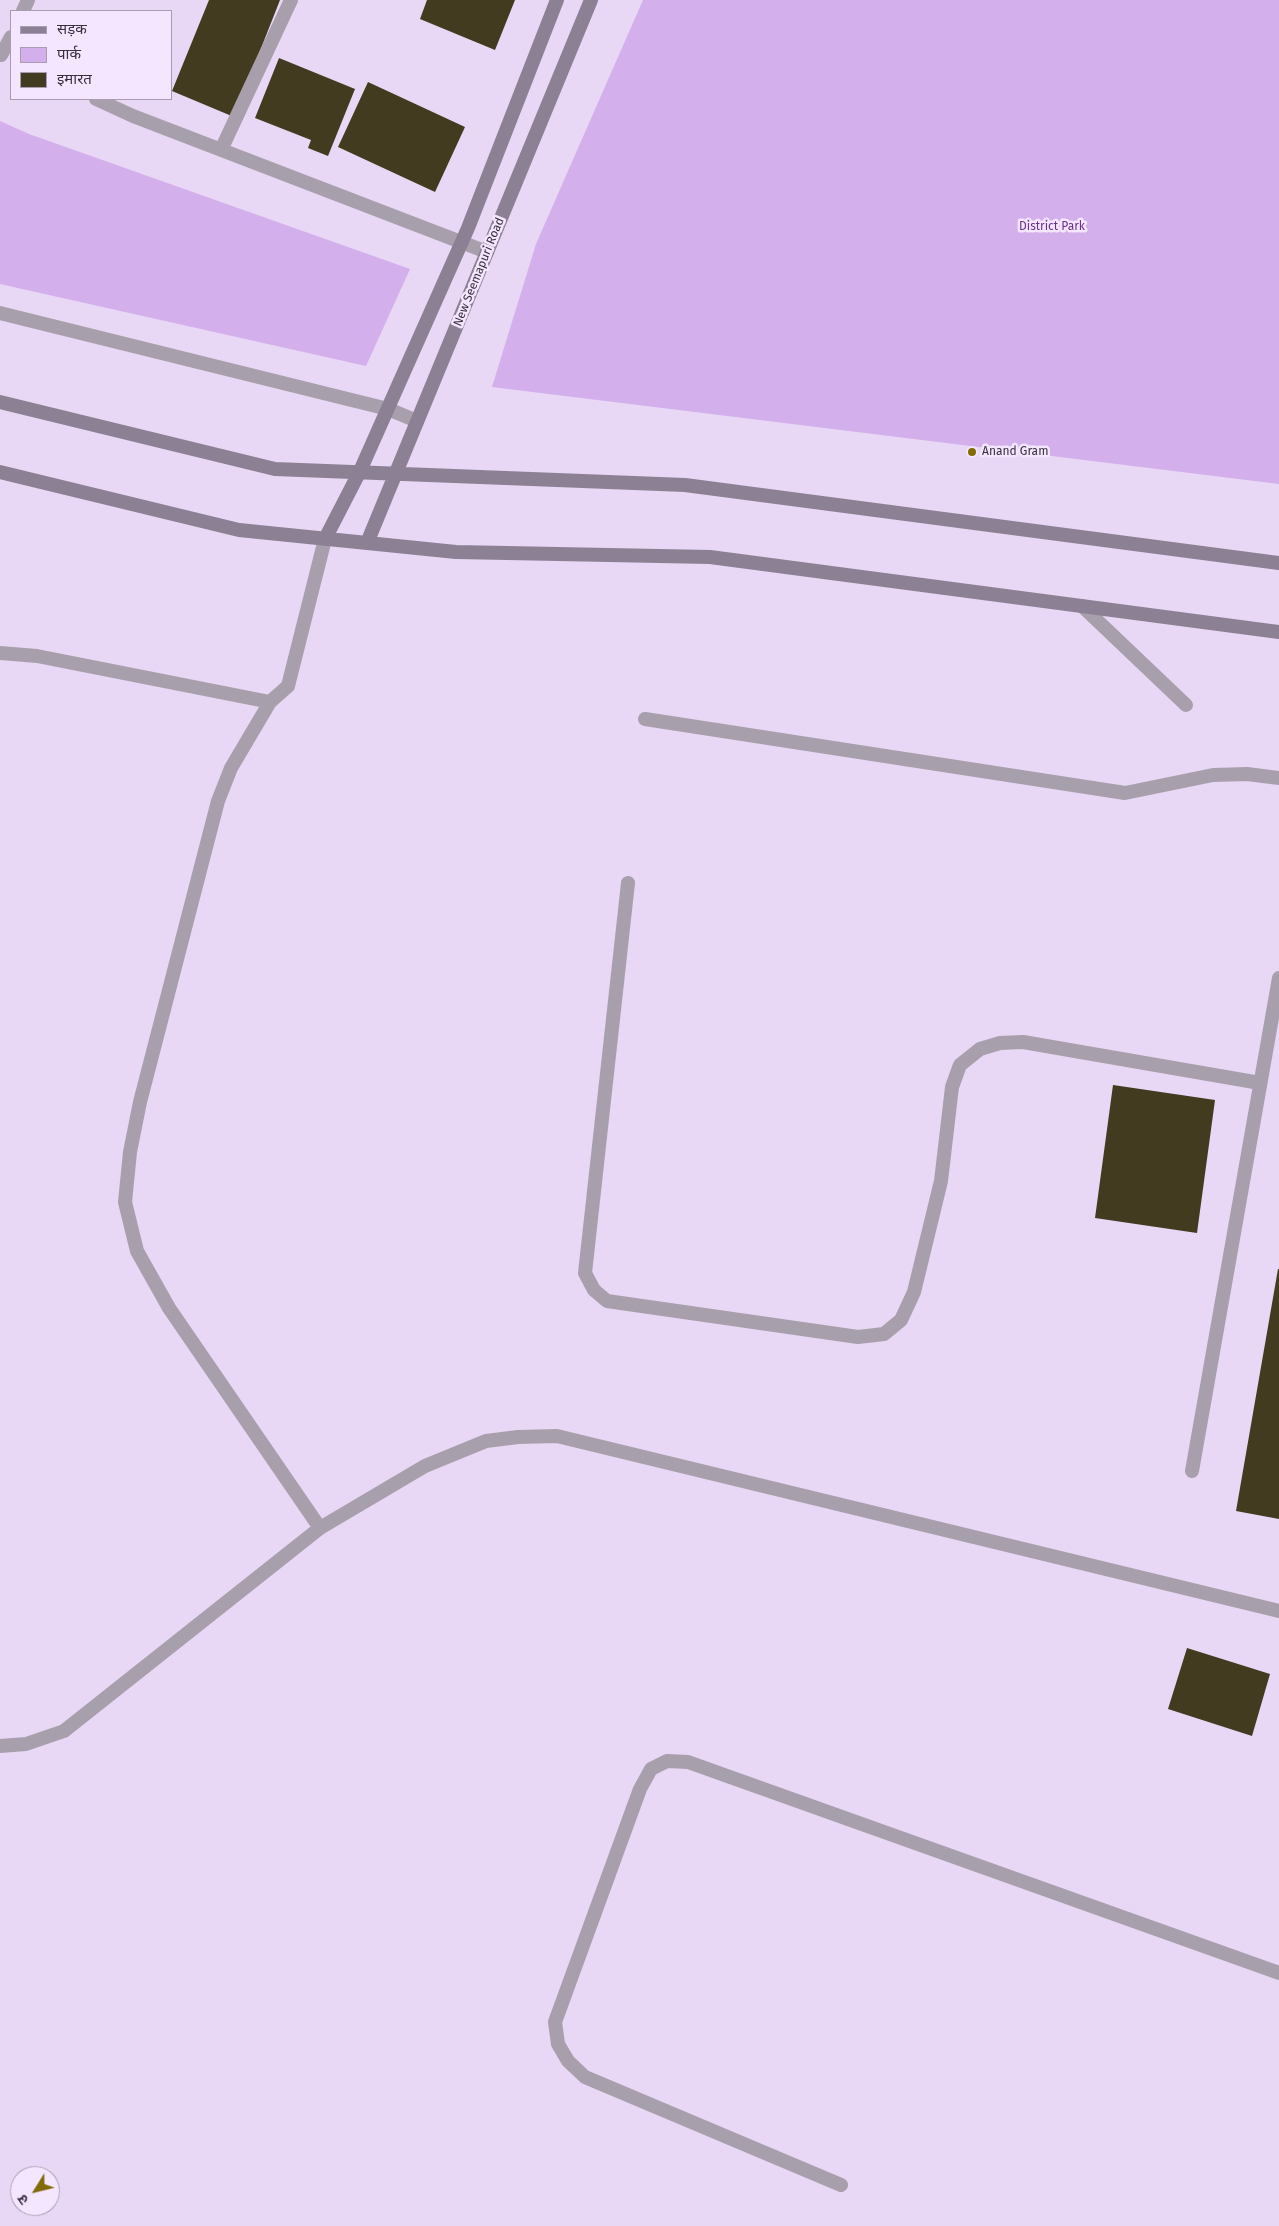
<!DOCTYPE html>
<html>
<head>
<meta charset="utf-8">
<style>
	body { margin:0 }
	#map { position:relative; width:1279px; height:2226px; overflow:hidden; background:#e8d7f5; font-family:"Fira Sans","Noto Sans Devanagari",sans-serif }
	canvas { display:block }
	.legend { position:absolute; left:10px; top:10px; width:162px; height:90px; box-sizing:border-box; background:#f4e6fe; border:1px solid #a89db0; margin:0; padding:6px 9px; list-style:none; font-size:15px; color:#37303c }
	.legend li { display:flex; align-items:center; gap:10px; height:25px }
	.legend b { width:25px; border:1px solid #a89db0 }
	.north { position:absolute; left:10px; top:2166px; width:50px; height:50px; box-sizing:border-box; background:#f4e6fe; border:1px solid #a89db0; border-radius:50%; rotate:234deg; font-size:14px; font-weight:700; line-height:20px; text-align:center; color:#37303c }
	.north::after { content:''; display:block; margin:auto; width:18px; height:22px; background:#816b04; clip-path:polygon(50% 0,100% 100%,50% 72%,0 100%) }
</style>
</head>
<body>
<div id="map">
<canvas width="1279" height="2226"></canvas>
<ul class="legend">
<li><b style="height:6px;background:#8c8194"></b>सड़क</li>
<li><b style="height:14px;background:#d3afeb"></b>पार्क</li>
<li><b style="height:14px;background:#433b1f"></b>इमारत</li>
</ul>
<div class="north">उ</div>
</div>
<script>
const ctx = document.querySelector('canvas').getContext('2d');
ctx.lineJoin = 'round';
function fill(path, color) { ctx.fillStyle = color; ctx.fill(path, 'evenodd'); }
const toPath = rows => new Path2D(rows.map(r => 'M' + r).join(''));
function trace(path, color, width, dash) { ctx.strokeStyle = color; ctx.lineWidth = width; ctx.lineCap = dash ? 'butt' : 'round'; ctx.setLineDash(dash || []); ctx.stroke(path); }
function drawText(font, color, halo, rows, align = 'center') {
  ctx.font = font + ' "Fira Sans",sans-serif'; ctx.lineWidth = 5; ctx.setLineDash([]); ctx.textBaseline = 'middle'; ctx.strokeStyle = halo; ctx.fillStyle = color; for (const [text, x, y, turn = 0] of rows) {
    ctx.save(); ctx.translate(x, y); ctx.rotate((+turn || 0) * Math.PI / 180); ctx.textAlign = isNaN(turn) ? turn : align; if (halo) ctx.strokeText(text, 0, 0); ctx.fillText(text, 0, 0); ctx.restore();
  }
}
fill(toPath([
	[643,0,1279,0,1279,484,492,387,536,244],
	[0,121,29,134,410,269,366,366,0,284]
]), '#d3afeb');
fill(toPath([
	[209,0,280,0,234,117,172,91],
	[427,0,515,0,495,50,420,19],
	[279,58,355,89,328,156,308,148,311,140,255,118],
	[368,82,465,127,435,192,338,147],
	[1113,1085,1215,1100,1197,1233,1095,1218],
	[1278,1269,1279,1269,1279,1519,1236,1511],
	[1187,1648,1270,1674,1252,1736,1168,1709]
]), '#433b1f');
trace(toPath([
	[23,11,28,0],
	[1,55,11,37],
	[96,99,133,116,487,252],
	[221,150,291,0],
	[0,313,388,409,417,421],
	[1082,606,1186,705],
	[0,653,37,656,270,702],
	[645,719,1125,793,1213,775,1247,774,1279,778],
	[628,883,585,1273,594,1290,607,1301,858,1337,884,1334,901,1320,914,1292,941,1181,952,1087,960,1065,980,1049,1000,1043,1023,1042,1260,1083],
	[1192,1471,1279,978],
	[320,1528,169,1308,137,1251,125,1202,130,1152,140,1102,218,801,231,768,270,702,288,686,325,539],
	[0,1746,26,1744,64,1731,320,1528,425,1466,486,1441,518,1437,557,1436,1279,1611],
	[841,2185,585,2077,568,2061,558,2044,555,2022,640,1789,651,1769,667,1761,688,1762,1279,1973]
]), '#a7a0ac', 14);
trace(toPath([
	[0,402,275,469,685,485,1279,563],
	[0,472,239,530,456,552,710,557,1279,632],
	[325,539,360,471,468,228,557,0],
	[367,543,591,0]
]), '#8c8194', 14);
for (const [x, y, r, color] of [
	[972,452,5,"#816b04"]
]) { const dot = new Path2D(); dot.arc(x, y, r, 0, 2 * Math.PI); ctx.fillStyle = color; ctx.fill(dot); trace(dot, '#f4e6fe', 2); }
drawText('12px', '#6d2e8e', '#f4e6fe', [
	["District Park",1052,227]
]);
drawText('12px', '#37303c', '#f4e6fe', [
	["New Seemapuri Road",479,272,-68]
]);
drawText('12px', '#37303c', '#f4e6fe', [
	["Anand Gram",982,452]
], 'left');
</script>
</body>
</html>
